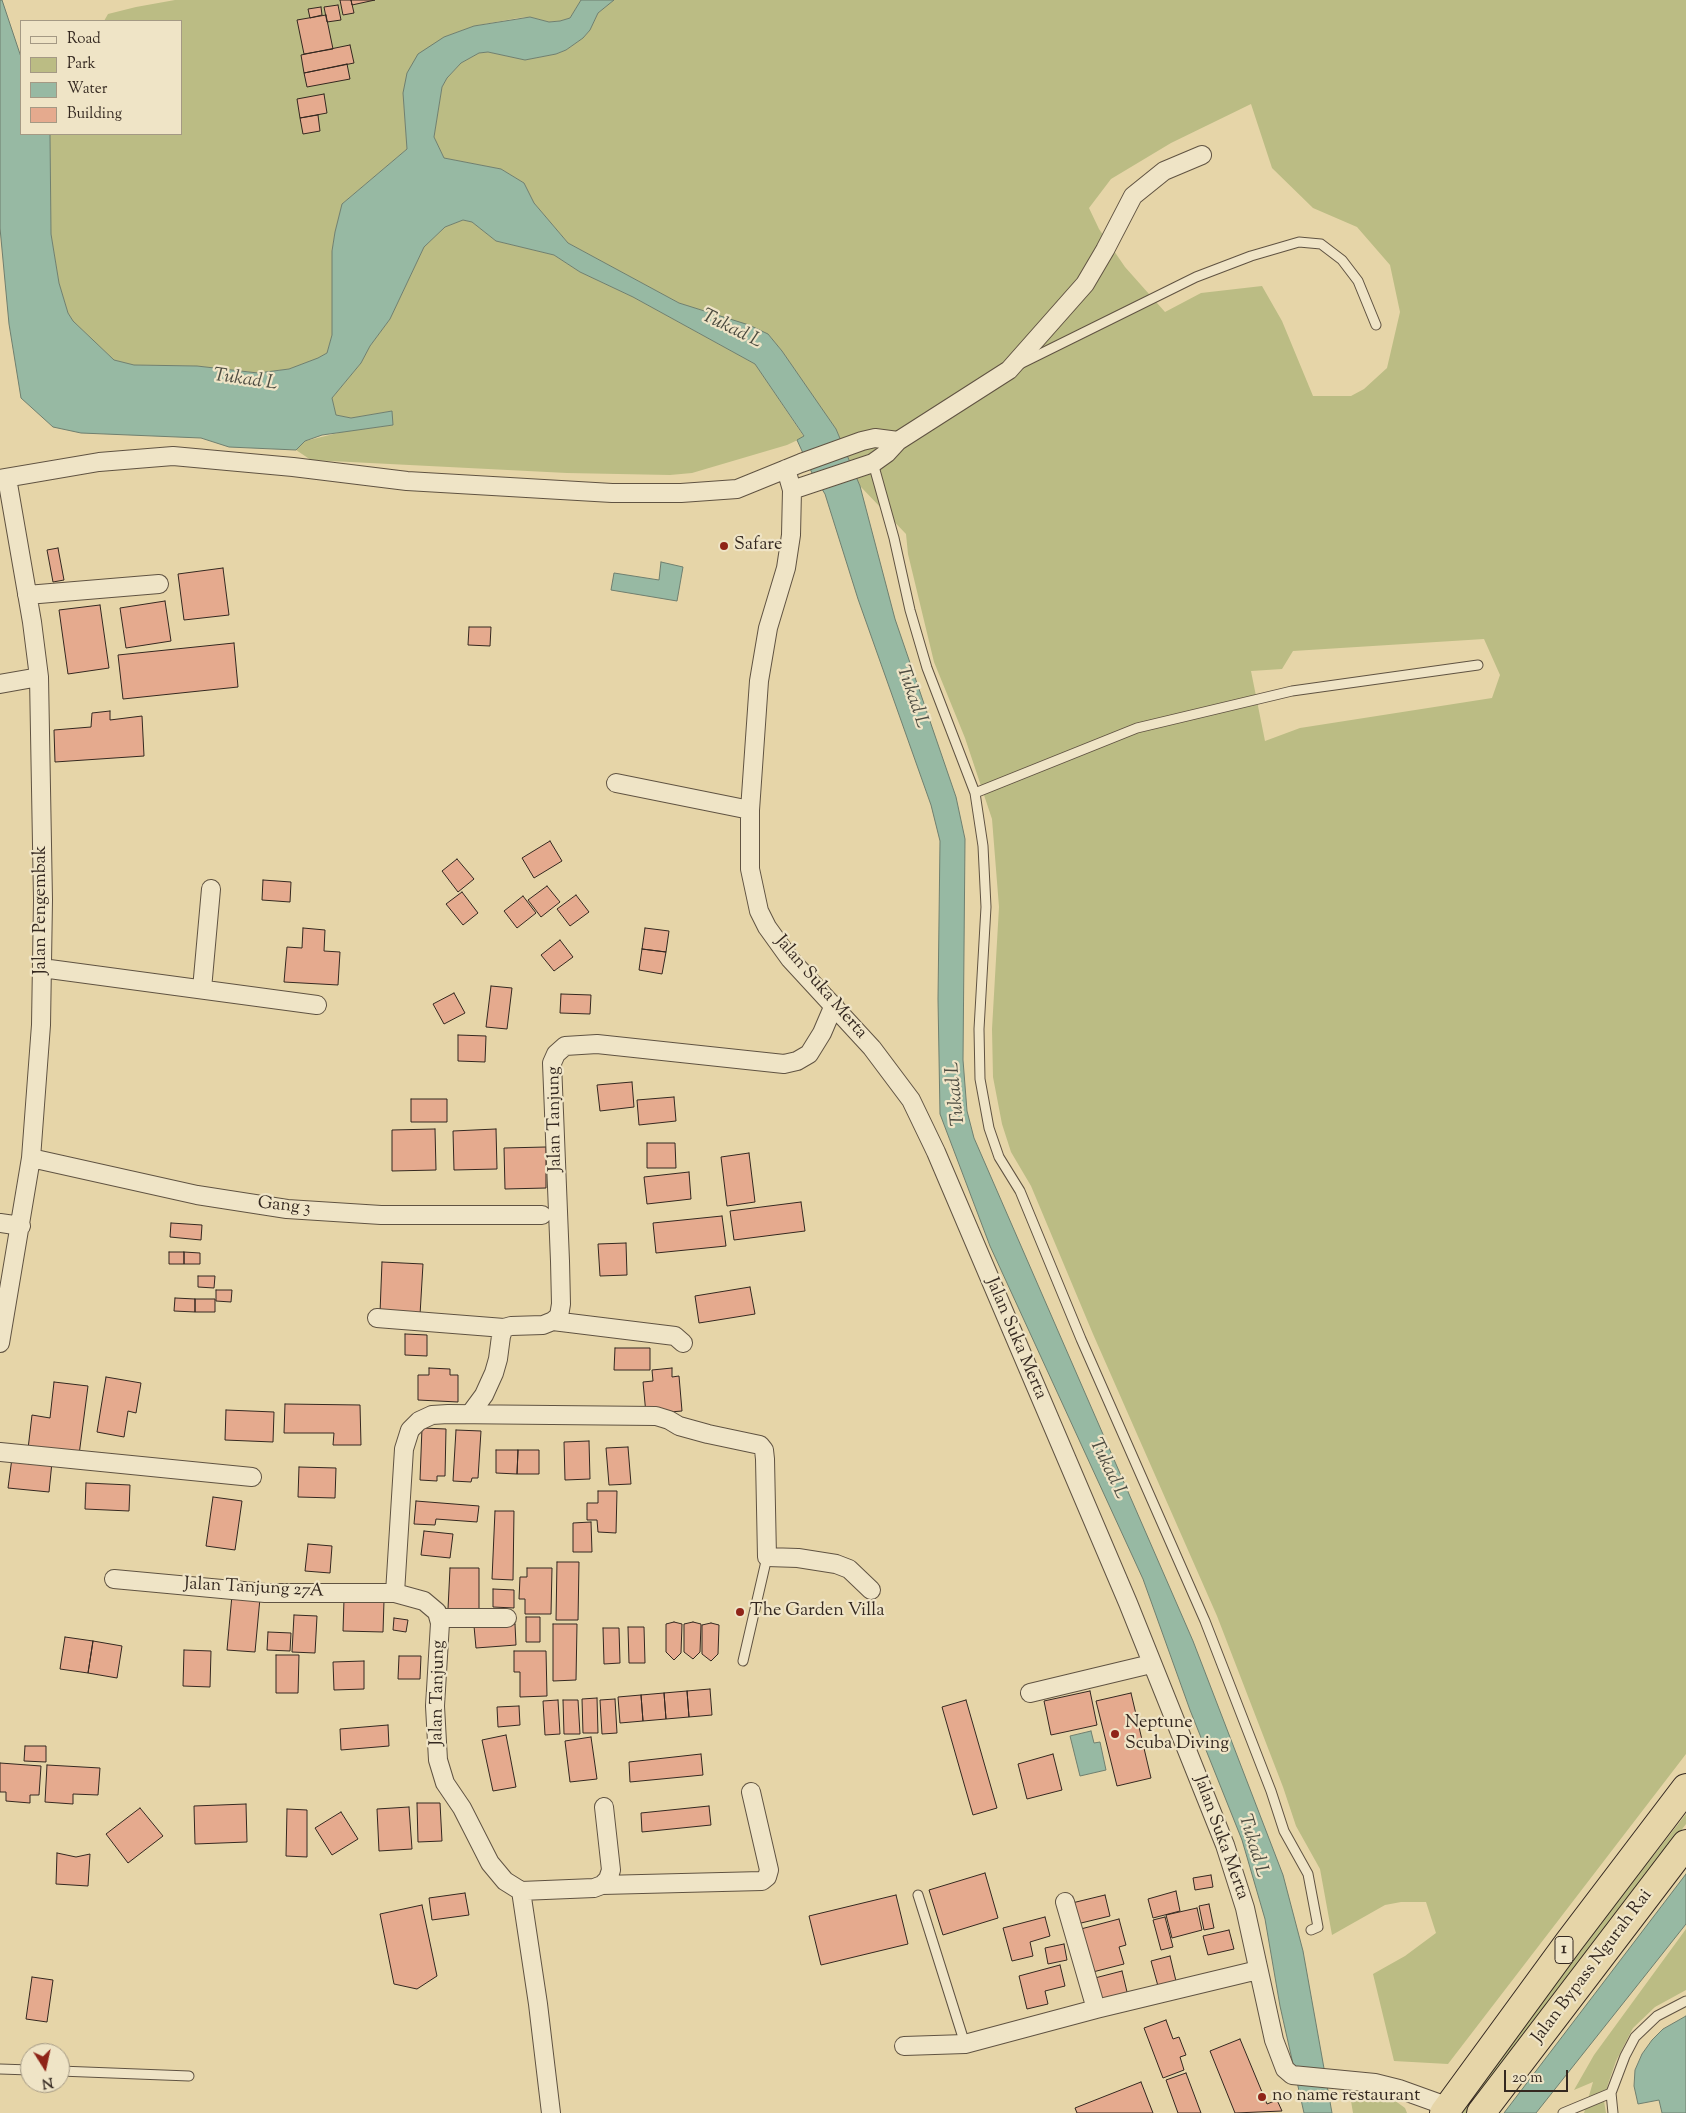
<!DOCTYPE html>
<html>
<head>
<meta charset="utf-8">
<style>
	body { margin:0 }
	#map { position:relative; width:1686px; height:2113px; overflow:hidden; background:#e6d5a8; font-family:"Sorts Mill Goudy",serif }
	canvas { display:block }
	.legend { position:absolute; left:20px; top:20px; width:162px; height:115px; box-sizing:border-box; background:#efe4c6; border:1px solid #a49984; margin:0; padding:6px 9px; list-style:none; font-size:15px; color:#342820 }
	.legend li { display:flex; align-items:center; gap:10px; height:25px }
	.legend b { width:25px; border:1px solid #a49984 }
	.north { position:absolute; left:20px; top:2043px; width:50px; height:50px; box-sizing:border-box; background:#efe4c6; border:1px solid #a49984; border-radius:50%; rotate:170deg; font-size:14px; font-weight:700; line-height:20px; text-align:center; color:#342820 }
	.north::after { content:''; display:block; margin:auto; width:18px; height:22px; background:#8f2418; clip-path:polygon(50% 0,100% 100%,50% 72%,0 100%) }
	.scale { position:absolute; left:1504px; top:2070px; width:64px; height:22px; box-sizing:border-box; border:2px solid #342820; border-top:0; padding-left:6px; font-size:15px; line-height:18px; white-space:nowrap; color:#342820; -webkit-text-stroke:4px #efe4c6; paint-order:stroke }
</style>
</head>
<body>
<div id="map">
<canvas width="1686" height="2113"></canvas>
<ul class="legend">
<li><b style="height:6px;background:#efe4c6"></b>Road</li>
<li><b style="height:14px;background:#bbbc84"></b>Park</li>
<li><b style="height:14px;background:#97b9a3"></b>Water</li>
<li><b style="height:14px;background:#e5aa8e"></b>Building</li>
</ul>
<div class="north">N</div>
<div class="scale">20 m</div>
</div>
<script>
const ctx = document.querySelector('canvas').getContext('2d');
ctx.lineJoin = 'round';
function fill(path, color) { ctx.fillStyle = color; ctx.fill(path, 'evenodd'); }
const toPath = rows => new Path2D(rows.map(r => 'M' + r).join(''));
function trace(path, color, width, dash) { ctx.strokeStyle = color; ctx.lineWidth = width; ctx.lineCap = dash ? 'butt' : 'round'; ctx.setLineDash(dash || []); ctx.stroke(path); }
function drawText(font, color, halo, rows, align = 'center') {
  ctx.font = font + ' "Sorts Mill Goudy",serif'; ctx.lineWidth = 4.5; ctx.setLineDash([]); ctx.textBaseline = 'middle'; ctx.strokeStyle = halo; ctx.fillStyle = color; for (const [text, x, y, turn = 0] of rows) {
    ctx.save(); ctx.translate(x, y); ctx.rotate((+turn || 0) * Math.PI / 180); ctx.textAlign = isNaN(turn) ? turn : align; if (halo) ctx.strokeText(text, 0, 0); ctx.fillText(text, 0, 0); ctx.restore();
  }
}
fill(toPath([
	[175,0,581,0,570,18,560,21,549,22,530,17,518,18,474,26,444,37,403,93,407,149,342,204,335,232,332,251,332,335,327,353,319,358,289,369,258,373,197,366,134,365,114,360,73,321,68,313,59,283,51,234,50,134,181,134,181,21,104,21,108,14,136,7],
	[614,0,1686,0,1686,1754,1448,2064,1394,2061,1373,1974,1405,1956,1436,1933,1426,1902,1401,1902,1385,1905,1332,1935,1320,1869,1296,1826,1283,1787,1217,1616,1093,1334,1031,1186,1011,1152,1002,1124,993,1077,992,1029,999,907,992,819,965,738,934,662,908,554,906,534,860,486,836,429,782,351,768,334,749,326,679,303,568,243,534,203,524,183,501,169,444,158,434,137,442,87,447,78,461,63,479,53,488,52,525,60,556,54,566,50,583,38,590,30,598,13],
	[1251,104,1272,168,1313,208,1357,227,1390,265,1400,312,1387,368,1364,389,1351,396,1313,396,1282,321,1262,286,1201,293,1165,312,1125,267,1099,229,1089,208,1111,179,1171,143],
	[1484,639,1500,675,1492,698,1300,728,1265,741,1251,671,1282,669,1293,651],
	[463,220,472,222,496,241,554,255,580,272,633,297,755,364,804,437,787,445,692,473,670,475,567,473,311,460,296,450,305,441,342,432,393,425,392,411,351,418,336,415,332,398,361,363,370,346,390,319,424,247,445,227],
	[1686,1814,1686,1824,1646,1877,1466,2113,1459,2113,1606,1916],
	[1686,1929,1686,1990,1655,2007,1633,2028,1616,2061,1608,2084,1604,2101,1606,2113,1584,2113,1593,2082,1574,2090,1594,2055],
	[1349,2089,1390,2097,1405,2108,1407,2113,1353,2113]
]), '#bbbc84');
const water = toPath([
	[0,0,2,0,21,57,21,134,50,134,51,234,59,283,68,313,73,321,114,360,134,365,197,366,258,373,289,369,318,358,327,353,332,335,332,251,335,232,342,204,407,149,403,93,407,73,418,54,444,37,474,26,530,17,549,22,560,21,570,18,581,0,614,0,598,13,590,30,583,38,566,50,556,54,525,60,488,52,479,53,461,63,447,78,442,87,434,137,444,158,501,169,524,183,534,203,568,243,679,303,749,325,768,334,782,351,836,429,860,486,895,619,956,797,965,839,963,1060,967,1111,974,1138,1193,1641,1283,1875,1303,1951,1332,2113,1304,2113,1280,2006,1265,1919,1242,1840,1190,1710,1143,1579,990,1246,940,1114,938,999,940,841,931,805,858,599,825,494,812,473,797,440,804,436,755,364,633,297,580,272,554,255,496,241,472,222,463,220,445,227,424,247,390,319,370,346,361,363,332,398,336,415,351,418,392,411,393,425,322,435,305,441,296,450,229,447,201,438,81,433,53,427,21,398,9,324,0,228,0,0],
	[661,562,683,567,677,601,611,590,614,573,659,580,661,562],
	[1091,1731,1094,1743,1100,1742,1106,1770,1080,1776,1070,1736,1091,1731],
	[1686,1874,1686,1924,1536,2113,1504,2113,1686,1874],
	[1686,2016,1686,2113,1662,2113,1659,2100,1638,2104,1634,2086,1635,2070,1642,2054,1652,2040,1663,2029,1686,2016]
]);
fill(water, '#97b9a3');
trace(water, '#6f7f6f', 1);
const building = toPath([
	[340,0,351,0,354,13,343,15,340,0],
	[351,0,375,0,352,5,351,0],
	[338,5,341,20,327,22,324,7,338,5],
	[321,7,322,15,310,18,308,9,321,7],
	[326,15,333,49,304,54,297,20,326,15],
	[350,45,354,63,304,73,301,55,350,45],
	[347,64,350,79,307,87,304,73,347,64],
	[324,94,327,113,300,118,297,99,324,94],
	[318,115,320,131,303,134,300,118,318,115],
	[58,548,64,580,53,582,47,550,58,548],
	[223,568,229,615,184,620,178,574,223,568],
	[165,601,171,641,126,648,120,608,165,601],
	[100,605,109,668,68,674,59,610,100,605],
	[469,627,491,627,490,646,468,645,469,627],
	[234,643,238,687,123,699,118,655,234,643],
	[110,711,110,720,142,716,144,756,55,762,54,730,91,727,92,713,110,711],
	[550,841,562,861,534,878,522,858,550,841],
	[457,859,474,879,458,892,442,871,457,859],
	[263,880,291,882,290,902,262,900,263,880],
	[547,886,560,902,541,917,528,900,547,886],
	[462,892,478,913,463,925,446,904,462,892],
	[576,895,589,912,570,926,557,909,576,895],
	[523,896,536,913,517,928,504,911,523,896],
	[303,928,325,930,324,951,340,952,338,985,284,982,287,947,302,948,303,928],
	[645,928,669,931,666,952,642,949,645,928],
	[560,940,573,957,554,971,541,955,560,940],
	[642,949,666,952,662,974,639,970,642,949],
	[491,986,512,988,507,1029,486,1027,491,986],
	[454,993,465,1013,444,1024,433,1004,454,993],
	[561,994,591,995,590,1014,560,1013,561,994],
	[458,1035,486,1036,485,1062,458,1061,458,1035],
	[632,1082,634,1107,600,1111,597,1085,632,1082],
	[674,1097,676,1121,639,1125,637,1100,674,1097],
	[411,1099,447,1099,447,1122,411,1122,411,1099],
	[435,1129,436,1170,392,1171,392,1130,435,1129],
	[496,1129,497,1169,454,1170,453,1131,496,1129],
	[647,1143,675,1143,676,1168,647,1168,647,1143],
	[546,1147,546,1188,505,1189,504,1148,546,1147],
	[749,1153,755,1202,727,1206,721,1157,749,1153],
	[689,1172,691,1199,647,1204,644,1177,689,1172],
	[801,1202,805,1231,734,1240,730,1211,801,1202],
	[722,1216,726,1246,656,1253,653,1223,722,1216],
	[171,1223,202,1225,201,1240,170,1237,171,1223],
	[626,1243,627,1275,600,1276,598,1244,626,1243],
	[169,1252,184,1252,184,1264,169,1264,169,1252],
	[184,1252,200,1253,200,1264,184,1264,184,1252],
	[382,1262,423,1264,420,1315,380,1313,382,1262],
	[198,1276,215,1276,214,1288,198,1287,198,1276],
	[750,1287,755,1314,699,1323,695,1296,750,1287],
	[216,1290,232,1290,231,1302,216,1301,216,1290],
	[175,1298,195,1299,195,1312,174,1311,175,1298],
	[195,1299,215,1299,215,1312,195,1312,195,1299],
	[405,1334,427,1335,427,1356,405,1355,405,1334],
	[615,1348,650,1348,650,1370,614,1370,615,1348],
	[429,1368,450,1369,450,1375,458,1375,458,1402,418,1400,418,1375,429,1375,429,1368],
	[672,1368,672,1377,679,1376,682,1411,646,1414,643,1382,653,1381,652,1370,672,1368],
	[106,1377,141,1383,136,1413,128,1411,124,1437,97,1432,106,1377],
	[54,1382,88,1386,79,1455,28,1449,32,1415,50,1418,54,1382],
	[285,1404,360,1405,361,1445,333,1445,334,1433,284,1433,285,1404],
	[226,1410,274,1412,273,1442,225,1440,226,1410],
	[422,1428,446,1429,445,1476,437,1476,437,1481,420,1480,422,1428],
	[456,1430,481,1431,478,1478,472,1478,471,1482,453,1481,456,1430],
	[589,1441,590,1479,565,1480,564,1442,589,1441],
	[628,1447,631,1484,609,1485,606,1448,628,1447],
	[496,1450,518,1450,517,1474,496,1473,496,1450],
	[518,1450,539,1450,539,1474,517,1474,518,1450],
	[12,1458,52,1462,49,1492,8,1488,12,1458],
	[299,1467,336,1468,335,1498,298,1497,299,1467],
	[86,1483,130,1485,129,1511,85,1509,86,1483],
	[598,1491,617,1491,616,1533,598,1532,597,1520,587,1520,587,1503,598,1503,598,1491],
	[213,1497,242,1501,235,1550,206,1546,213,1497],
	[416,1501,479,1506,477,1522,436,1519,435,1525,414,1524,416,1501],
	[495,1511,514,1511,513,1580,492,1579,495,1511],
	[591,1522,592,1552,573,1552,573,1523,591,1522],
	[424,1531,453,1534,450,1558,421,1555,424,1531],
	[308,1544,332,1546,330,1573,305,1571,308,1544],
	[557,1562,579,1562,578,1620,556,1620,557,1562],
	[450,1568,479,1568,479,1610,448,1609,450,1568],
	[527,1568,552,1568,551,1614,525,1614,525,1599,519,1599,520,1577,527,1577,527,1568],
	[493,1589,514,1590,514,1608,493,1607,493,1589],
	[232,1595,260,1598,255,1652,227,1650,232,1595],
	[344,1600,384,1601,383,1632,343,1631,344,1600],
	[294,1615,317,1616,315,1653,292,1652,294,1615],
	[526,1617,540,1617,540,1642,526,1642,526,1617],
	[394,1618,408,1620,406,1632,393,1630,394,1618],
	[674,1622,682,1624,681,1653,674,1660,666,1652,666,1624,674,1622],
	[693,1622,701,1624,700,1652,693,1659,684,1652,684,1624,693,1622],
	[711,1623,719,1625,718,1654,711,1661,702,1654,702,1625,711,1623],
	[515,1624,516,1645,476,1648,474,1626,515,1624],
	[553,1624,577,1624,576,1680,553,1681,553,1624],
	[628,1627,644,1627,645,1663,629,1663,628,1627],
	[603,1628,619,1628,620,1663,604,1664,603,1628],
	[268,1632,291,1633,290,1651,267,1650,268,1632],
	[65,1637,93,1641,88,1673,60,1669,65,1637],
	[93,1641,122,1646,117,1678,88,1673,93,1641],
	[184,1650,211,1651,210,1687,183,1686,184,1650],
	[514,1651,546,1651,547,1696,520,1697,520,1672,514,1672,514,1651],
	[276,1655,299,1655,298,1693,276,1693,276,1655],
	[399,1656,421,1656,420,1679,398,1679,399,1656],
	[364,1661,364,1689,334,1690,333,1662,364,1661],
	[710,1689,712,1715,689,1717,687,1691,710,1689],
	[687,1691,689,1717,666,1719,664,1693,687,1691],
	[1090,1691,1097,1725,1051,1735,1044,1701,1090,1691],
	[664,1693,666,1719,643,1721,641,1695,664,1693],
	[1131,1693,1151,1778,1117,1786,1096,1701,1131,1693],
	[641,1695,643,1721,620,1723,618,1697,641,1695],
	[597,1698,598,1733,583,1733,582,1699,597,1698],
	[615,1699,617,1733,602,1734,600,1700,615,1699],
	[558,1700,560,1734,545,1735,543,1701,558,1700],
	[563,1700,578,1700,580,1734,564,1734,563,1700],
	[966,1700,997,1808,973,1815,942,1707,966,1700],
	[519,1706,520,1725,498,1727,497,1707,519,1706],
	[388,1725,389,1746,341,1750,340,1729,388,1725],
	[506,1735,516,1787,493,1791,482,1740,506,1735],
	[591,1737,597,1779,570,1782,565,1741,591,1737],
	[25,1746,46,1746,46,1762,24,1761,25,1746],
	[701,1754,703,1775,630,1782,629,1762,701,1754],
	[1053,1754,1062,1790,1027,1799,1018,1764,1053,1754],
	[0,1763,41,1766,39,1795,30,1795,30,1803,6,1801,6,1792,0,1792,0,1763],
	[47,1765,100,1768,98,1795,73,1794,73,1804,45,1802,47,1765],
	[417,1803,440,1803,442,1841,418,1842,417,1803],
	[246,1804,247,1842,195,1844,194,1806,246,1804],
	[709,1806,711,1825,642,1832,641,1813,709,1806],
	[409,1807,412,1849,379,1851,377,1809,409,1807],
	[140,1808,163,1836,128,1863,106,1834,140,1808],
	[287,1809,307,1810,307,1857,286,1856,287,1809],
	[341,1812,358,1839,332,1855,315,1828,341,1812],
	[57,1853,76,1857,90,1854,88,1886,56,1884,57,1853],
	[985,1873,998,1918,943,1935,929,1890,985,1873],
	[1211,1875,1213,1887,1195,1890,1193,1878,1211,1875],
	[1176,1891,1180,1911,1153,1918,1148,1899,1176,1891],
	[465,1893,469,1915,432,1920,429,1898,465,1893],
	[896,1895,908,1944,821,1965,809,1916,896,1895],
	[1105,1895,1110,1916,1077,1924,1072,1903,1105,1895],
	[1209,1904,1214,1928,1204,1930,1199,1906,1209,1904],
	[422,1905,437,1976,417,1989,394,1984,380,1914,422,1905],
	[1197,1908,1202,1930,1172,1938,1166,1915,1197,1908],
	[1045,1917,1050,1936,1030,1942,1033,1956,1012,1961,1003,1928,1045,1917],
	[1165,1917,1173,1947,1161,1950,1153,1920,1165,1917],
	[1119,1919,1126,1945,1119,1947,1124,1964,1089,1973,1077,1930,1119,1919],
	[1229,1930,1234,1949,1208,1955,1203,1936,1229,1930],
	[1064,1944,1067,1960,1048,1964,1045,1948,1064,1944],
	[1170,1956,1176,1981,1158,1986,1151,1961,1170,1956],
	[1060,1965,1065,1986,1045,1991,1048,2004,1027,2009,1019,1976,1060,1965],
	[1122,1971,1128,1996,1097,2003,1091,1979,1122,1971],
	[32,1977,53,1980,47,2022,26,2019,32,1977],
	[1166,2020,1173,2039,1179,2037,1186,2055,1180,2057,1184,2070,1163,2078,1144,2028,1166,2020],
	[1240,2039,1267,2104,1277,2100,1282,2111,1235,2113,1210,2051,1240,2039],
	[1186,2073,1201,2113,1178,2113,1166,2080,1186,2073],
	[1141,2082,1153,2113,1077,2113,1075,2108,1141,2082]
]);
fill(building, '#e5aa8e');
trace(building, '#342820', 1);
const lane = toPath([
	[1020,364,1196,277,1251,256,1299,242,1321,244,1342,260,1358,281,1376,325],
	[873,463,894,538,910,610,927,668,975,793,983,846,986,907,979,1029,980,1079,989,1128,999,1157,1020,1191,1081,1339,1205,1621,1271,1791,1284,1831,1308,1874,1318,1927,1311,1930],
	[975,793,1137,728,1292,691,1478,665],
	[743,1661,767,1557],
	[918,1895,965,2044],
	[0,2069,30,2070],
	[60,2071,189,2076],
	[1563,2113,1611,2093],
	[1613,2113,1611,2093,1625,2056,1635,2037,1657,2016,1686,2001]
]);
const street = toPath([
	[786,469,792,490,791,535,786,568,768,628,759,681,750,810,750,869,759,911,767,927,790,959,872,1048,911,1100,936,1152,1128,1603,1225,1845,1245,1908,1274,2040,1285,2069,1292,2075,1375,2083,1399,2089,1449,2107],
	[0,479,99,462,173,456,293,467,407,481,612,493,681,493,737,489,801,463,862,441,875,438,898,441],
	[792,490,873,463,887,453,898,441,1009,370,1085,284,1105,250,1133,196,1164,171,1202,155],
	[27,595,159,584],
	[0,684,39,677],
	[616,783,750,810],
	[42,968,317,1005],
	[202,989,211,889],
	[31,1158,197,1195,287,1209,381,1215,542,1215],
	[0,1223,21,1226],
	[377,1318,504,1328],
	[553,1321,675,1336,683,1343],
	[0,1343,31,1158,41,1025,43,900,39,677,32,622,7,478],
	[470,1414,484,1395,494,1373,498,1359,501,1336,504,1328,511,1326,543,1325,553,1321,559,1316,561,1304,560,1261,552,1063,556,1054,565,1046,597,1044,784,1064,797,1061,809,1054,822,1033,834,1005],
	[0,1452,252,1477],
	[114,1579,265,1593,395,1593,424,1601,437,1612,440,1623,435,1706,438,1760,445,1783,462,1808,490,1863,505,1881,521,1891,538,2004,551,2113],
	[395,1593,404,1449,410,1430,419,1421,432,1415,448,1414,656,1416,669,1420,679,1426,708,1434,760,1445,764,1450,765,1459,767,1557,798,1558,836,1564,849,1569,871,1590],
	[440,1618,507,1618],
	[1030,1693,1151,1664],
	[602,1885,762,1881,767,1877,769,1870,751,1792],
	[521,1891,594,1888,602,1885,608,1879,611,1870,604,1807],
	[1065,1902,1096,2009],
	[904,2046,965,2044,1096,2009,1258,1970]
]);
const highway = toPath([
	[1444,2113,1569,1942,1686,1788],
	[1481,2113,1686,1844]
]);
trace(lane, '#605342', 11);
trace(street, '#605342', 20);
trace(highway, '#342820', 30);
trace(lane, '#efe4c6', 9);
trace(street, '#efe4c6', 18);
trace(highway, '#e6d5a8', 28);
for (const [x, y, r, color] of [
	[724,546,5,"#8f2418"],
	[740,1612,5,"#8f2418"],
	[1115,1734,5,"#8f2418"],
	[1262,2097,5,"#8f2418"]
]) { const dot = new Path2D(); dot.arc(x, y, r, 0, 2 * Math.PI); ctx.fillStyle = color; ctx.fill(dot); trace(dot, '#efe4c6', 2); }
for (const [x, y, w] of [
	[1564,1950,18]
]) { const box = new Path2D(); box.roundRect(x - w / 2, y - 13.5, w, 27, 4); ctx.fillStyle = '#efe4c6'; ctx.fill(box); trace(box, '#342820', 1); }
drawText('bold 16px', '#342820', null, [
	["1",1564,1950]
]);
drawText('18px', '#342820', '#efe4c6', [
	["Safare",734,546],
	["The Garden Villa",750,1612],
	["Neptune",1125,1724],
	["Scuba Diving",1125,1745],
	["no name restaurant",1272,2097]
], 'left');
drawText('18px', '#342820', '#efe4c6', [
	["Jalan Pengembak",42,910,-90],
	["Jalan Suka Merta",820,988,49],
	["Jalan Tanjung",556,1119,-91],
	["Gang 3",284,1207,6],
	["Jalan Suka Merta",1015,1339,67],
	["Jalan Tanjung 27A",254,1589,3],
	["Jalan Tanjung",439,1693,-89],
	["Jalan Suka Merta",1220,1838,70],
	["Jalan Bypass Ngurah Rai",1593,1967,-53]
]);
drawText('italic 19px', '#4d4c41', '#efe4c6', [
	["Tukad L",731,330,26],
	["Tukad L",245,381,8],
	["Tukad L",911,697,71],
	["Tukad L",957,1094,-96],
	["Tukad L",1107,1469,64],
	["Tukad L",1252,1846,73]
]);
</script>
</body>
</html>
